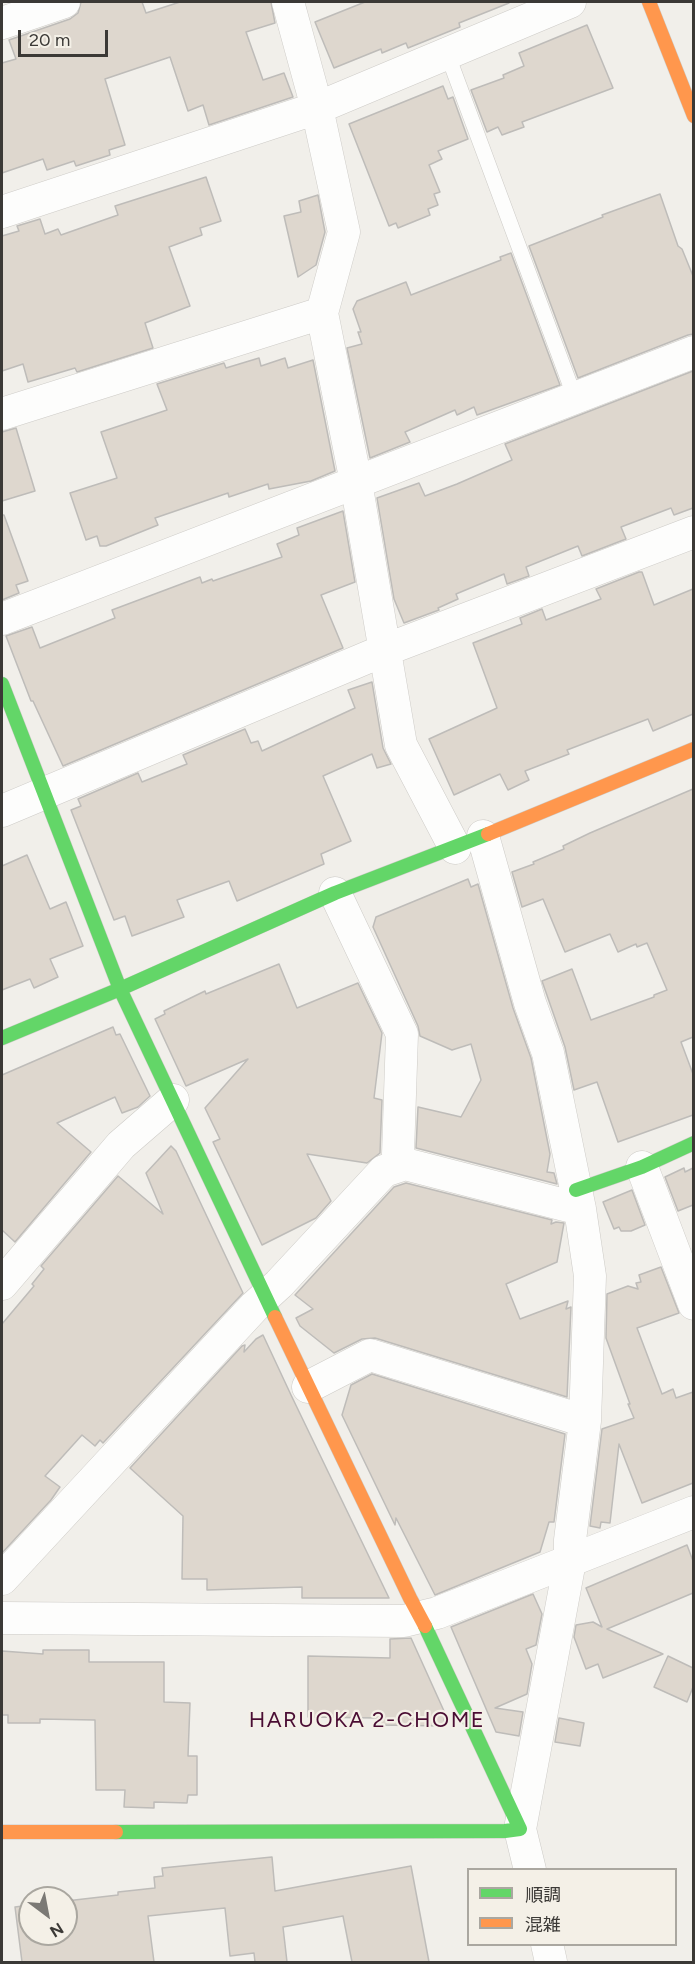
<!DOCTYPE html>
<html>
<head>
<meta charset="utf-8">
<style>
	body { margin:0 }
	#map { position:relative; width:695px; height:1964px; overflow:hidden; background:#f1efea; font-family:Figtree,"Noto Sans JP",sans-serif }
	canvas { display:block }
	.frame { position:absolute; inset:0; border:3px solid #3b3936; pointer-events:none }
	.legend { position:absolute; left:467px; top:1868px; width:210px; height:78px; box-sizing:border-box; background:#f4f0e7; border:2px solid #aaa7a0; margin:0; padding:8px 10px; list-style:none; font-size:18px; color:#3b3936 }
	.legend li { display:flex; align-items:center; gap:12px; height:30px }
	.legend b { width:30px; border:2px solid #aaa7a0 }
	.north { position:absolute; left:18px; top:1886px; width:60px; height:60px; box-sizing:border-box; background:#f4f0e7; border:2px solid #aaa7a0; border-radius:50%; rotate:148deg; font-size:16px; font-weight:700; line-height:24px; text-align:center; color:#3b3936 }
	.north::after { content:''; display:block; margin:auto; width:21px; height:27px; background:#7b7975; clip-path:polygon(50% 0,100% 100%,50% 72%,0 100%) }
	.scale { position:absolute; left:18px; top:30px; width:90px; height:27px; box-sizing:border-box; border:3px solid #3b3936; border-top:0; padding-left:8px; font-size:18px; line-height:21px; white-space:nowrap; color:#3b3936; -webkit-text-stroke:4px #f4f0e7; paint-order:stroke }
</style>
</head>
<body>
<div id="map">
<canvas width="695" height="1964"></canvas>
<div class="frame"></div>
<ul class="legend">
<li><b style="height:8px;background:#63d668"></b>順調</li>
<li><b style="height:8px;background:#ff974d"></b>混雑</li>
</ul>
<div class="north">N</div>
<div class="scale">20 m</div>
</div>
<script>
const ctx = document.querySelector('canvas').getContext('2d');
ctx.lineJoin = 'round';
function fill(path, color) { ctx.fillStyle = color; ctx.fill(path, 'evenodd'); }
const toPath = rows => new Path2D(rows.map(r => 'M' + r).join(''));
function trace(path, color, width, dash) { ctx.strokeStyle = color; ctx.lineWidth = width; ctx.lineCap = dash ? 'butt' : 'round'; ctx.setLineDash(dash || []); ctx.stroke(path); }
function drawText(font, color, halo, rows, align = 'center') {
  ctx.font = font + ' Figtree,sans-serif'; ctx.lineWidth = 4.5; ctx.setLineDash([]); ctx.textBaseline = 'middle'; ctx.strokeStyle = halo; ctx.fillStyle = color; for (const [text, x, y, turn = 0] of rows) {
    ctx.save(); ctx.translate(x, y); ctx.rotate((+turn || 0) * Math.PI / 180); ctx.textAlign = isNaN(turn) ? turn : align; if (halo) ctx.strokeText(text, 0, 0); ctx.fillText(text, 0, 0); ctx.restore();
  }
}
const building = toPath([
	[81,2,142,2,146,13,180,2,271,2,275,23,246,32,263,80,284,73,293,97,209,125,203,105,188,111,170,57,105,79,125,145,109,150,110,155,76,166,74,161,47,170,43,159,2,173,2,63,16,59,9,40,70,19,78,13,81,2],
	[365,2,508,2,509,3,459,23,460,27,408,48,406,43,382,53,381,49,334,68,315,22,365,2],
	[587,25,613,88,522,122,524,127,502,135,498,127,487,132,471,90,504,78,503,75,524,66,519,53,587,25],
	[443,86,448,99,453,97,468,139,438,151,442,159,429,165,440,192,434,194,438,205,428,209,430,215,398,228,396,223,389,226,349,124,443,86],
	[206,177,221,221,200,228,202,235,169,247,190,306,145,323,153,348,77,372,75,368,28,382,23,364,2,371,2,236,19,231,17,226,40,219,45,234,58,229,61,235,118,215,115,206,206,177],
	[660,194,678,246,682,249,693,276,693,334,688,335,578,378,529,246,603,217,602,215,660,194],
	[318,195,325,232,316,265,298,277,284,216,301,212,299,201,318,195],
	[511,253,560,385,477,415,474,407,457,415,455,410,405,432,410,442,370,458,347,348,362,344,358,332,361,332,353,309,357,301,406,282,411,295,501,260,500,257,511,253],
	[259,358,261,366,285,358,288,368,313,360,335,471,311,481,269,489,268,484,229,497,228,493,155,518,158,525,106,546,100,546,97,536,86,540,70,493,117,478,101,432,167,410,157,384,224,363,226,368,259,358],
	[693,371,693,508,674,515,671,508,621,527,626,539,582,556,578,546,526,567,529,576,507,584,504,574,456,594,458,599,438,608,439,610,404,623,394,599,377,498,419,483,425,496,457,484,512,460,505,444,693,371],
	[16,428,35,491,2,501,2,432,16,428],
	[343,511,355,582,321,595,343,648,63,766,33,701,31,701,6,636,32,627,40,648,115,618,112,610,200,577,202,583,212,579,213,581,282,557,277,544,299,535,297,528,343,511],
	[2,515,4,515,28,581,16,585,19,593,2,600,2,515],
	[639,572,642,572,654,605,693,589,693,714,653,731,648,719,567,750,569,754,525,771,529,780,508,790,500,774,454,795,429,739,497,708,473,643,522,624,520,618,542,609,546,620,601,599,596,589,639,572],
	[372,682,383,748,391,764,377,768,372,754,323,776,351,841,321,854,324,864,237,901,229,881,177,900,184,917,132,936,125,916,114,920,71,810,81,806,78,799,138,773,142,782,187,764,183,755,245,729,251,743,258,741,262,751,355,708,348,690,372,682],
	[693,789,693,1037,681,1042,693,1074,693,1115,618,1142,597,1082,574,1090,565,1047,542,981,572,969,591,1020,654,997,654,995,667,990,647,943,637,947,636,944,618,952,610,934,565,952,543,899,522,907,512,872,534,864,533,862,564,849,563,846,590,833,693,789],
	[27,855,50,909,66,902,83,946,50,959,58,977,34,988,30,979,2,990,2,866,27,855],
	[468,879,471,887,478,884,513,1008,531,1058,550,1154,547,1172,554,1173,557,1184,416,1148,418,1107,461,1117,481,1080,471,1044,452,1050,420,1036,418,1026,373,927,376,917,468,879],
	[279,964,297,1008,358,983,382,1033,374,1098,382,1100,380,1153,367,1163,307,1154,331,1201,316,1218,262,1245,213,1142,220,1139,205,1108,248,1059,186,1086,155,1019,165,1014,164,1011,205,991,206,994,279,964],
	[113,1027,116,1035,120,1034,150,1096,138,1107,122,1113,115,1097,57,1123,91,1152,15,1242,2,1230,2,1075,113,1027],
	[171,1146,176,1151,243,1293,103,1443,100,1440,95,1446,82,1435,45,1476,60,1487,51,1500,2,1553,2,1324,34,1286,32,1284,44,1269,41,1266,118,1176,163,1214,146,1173,171,1146],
	[684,1168,685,1172,693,1168,693,1205,678,1211,665,1177,684,1168],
	[406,1183,552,1220,551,1224,556,1222,564,1223,557,1262,506,1284,520,1319,568,1301,566,1309,571,1307,567,1397,375,1338,362,1339,334,1353,300,1326,296,1318,313,1309,295,1295,394,1187,406,1183],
	[632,1190,645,1225,631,1231,621,1231,619,1227,614,1229,603,1202,632,1190],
	[661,1267,679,1313,637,1328,662,1394,673,1389,676,1398,693,1392,693,1483,642,1503,619,1444,610,1523,601,1522,600,1528,590,1526,602,1429,634,1418,628,1404,630,1404,606,1338,607,1294,628,1286,638,1289,636,1283,641,1282,639,1275,661,1267],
	[263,1335,291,1395,389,1598,302,1598,302,1587,207,1590,207,1579,182,1579,183,1516,130,1468,242,1346,245,1345,244,1352,256,1339,263,1335],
	[372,1374,565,1434,554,1522,549,1522,540,1552,435,1595,396,1518,395,1525,342,1415,351,1385,372,1374],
	[687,1545,693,1561,693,1593,607,1629,663,1654,603,1678,598,1664,586,1669,574,1637,576,1625,593,1622,602,1627,586,1588,687,1545],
	[533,1594,542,1614,536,1645,526,1649,532,1664,527,1694,495,1708,523,1712,519,1736,496,1732,451,1627,533,1594],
	[411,1638,444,1711,444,1726,377,1725,377,1718,308,1717,308,1656,390,1658,390,1639,411,1638],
	[43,1650,89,1650,89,1662,164,1662,164,1702,190,1703,188,1756,197,1756,197,1795,188,1795,187,1803,154,1802,154,1808,124,1807,125,1790,96,1790,95,1720,40,1719,40,1723,8,1723,8,1715,2,1715,2,1651,43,1654,43,1650],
	[668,1656,693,1668,693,1687,687,1702,654,1687,668,1656],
	[559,1718,584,1723,580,1746,555,1742,559,1718],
	[272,1857,275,1891,411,1866,429,1962,352,1962,343,1916,283,1927,287,1962,255,1962,254,1953,230,1956,225,1908,148,1916,154,1962,22,1962,15,1907,30,1905,30,1934,66,1934,66,1901,118,1895,118,1892,155,1888,154,1877,163,1876,162,1868,272,1857]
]);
fill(building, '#ded7ce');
trace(building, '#bebcb9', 1.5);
const lane = toPath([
	[447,53,575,398]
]);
const street = toPath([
	[288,2,317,108,344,232,322,313,356,482,401,745,455,848],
	[2,23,64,2],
	[2,212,317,108,570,2],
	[2,414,322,313],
	[2,619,694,352],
	[2,811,385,650,694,532],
	[483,836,530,1003,548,1053,580,1209,590,1276,585,1421,570,1540,570,1561,520,1829,530,1870],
	[405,1164,580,1209],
	[642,1167,694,1304],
	[2,1284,121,1145,173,1100],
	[308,1387,370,1355,585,1421],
	[2,1579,255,1306,279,1284,384,1171,405,1164,398,1154,402,1034,335,893],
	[2,1618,404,1621,437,1613,694,1512],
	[547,1944,551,1962]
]);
const fast = toPath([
	[2,684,120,989,275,1317],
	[2,1038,120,989,335,893,488,834],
	[576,1190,642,1167,694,1143],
	[116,1832,505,1831,520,1829,425,1626]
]);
const slow = toPath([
	[649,2,694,116],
	[488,834,694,749],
	[275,1317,410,1598,425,1626],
	[2,1832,116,1832]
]);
trace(lane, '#cdcbc7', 16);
trace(street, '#cdcbc7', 33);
trace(fast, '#cdcbc7', 15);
trace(slow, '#cdcbc7', 15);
trace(lane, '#fdfdfc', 15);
trace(street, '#fdfdfc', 32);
trace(fast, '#63d668', 14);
trace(slow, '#ff974d', 14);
ctx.letterSpacing = '1.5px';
drawText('22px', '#4a0d33', '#f4f0e7', [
	["HARUOKA 2-CHOME",367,1721]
]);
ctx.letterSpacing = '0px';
</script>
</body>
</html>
